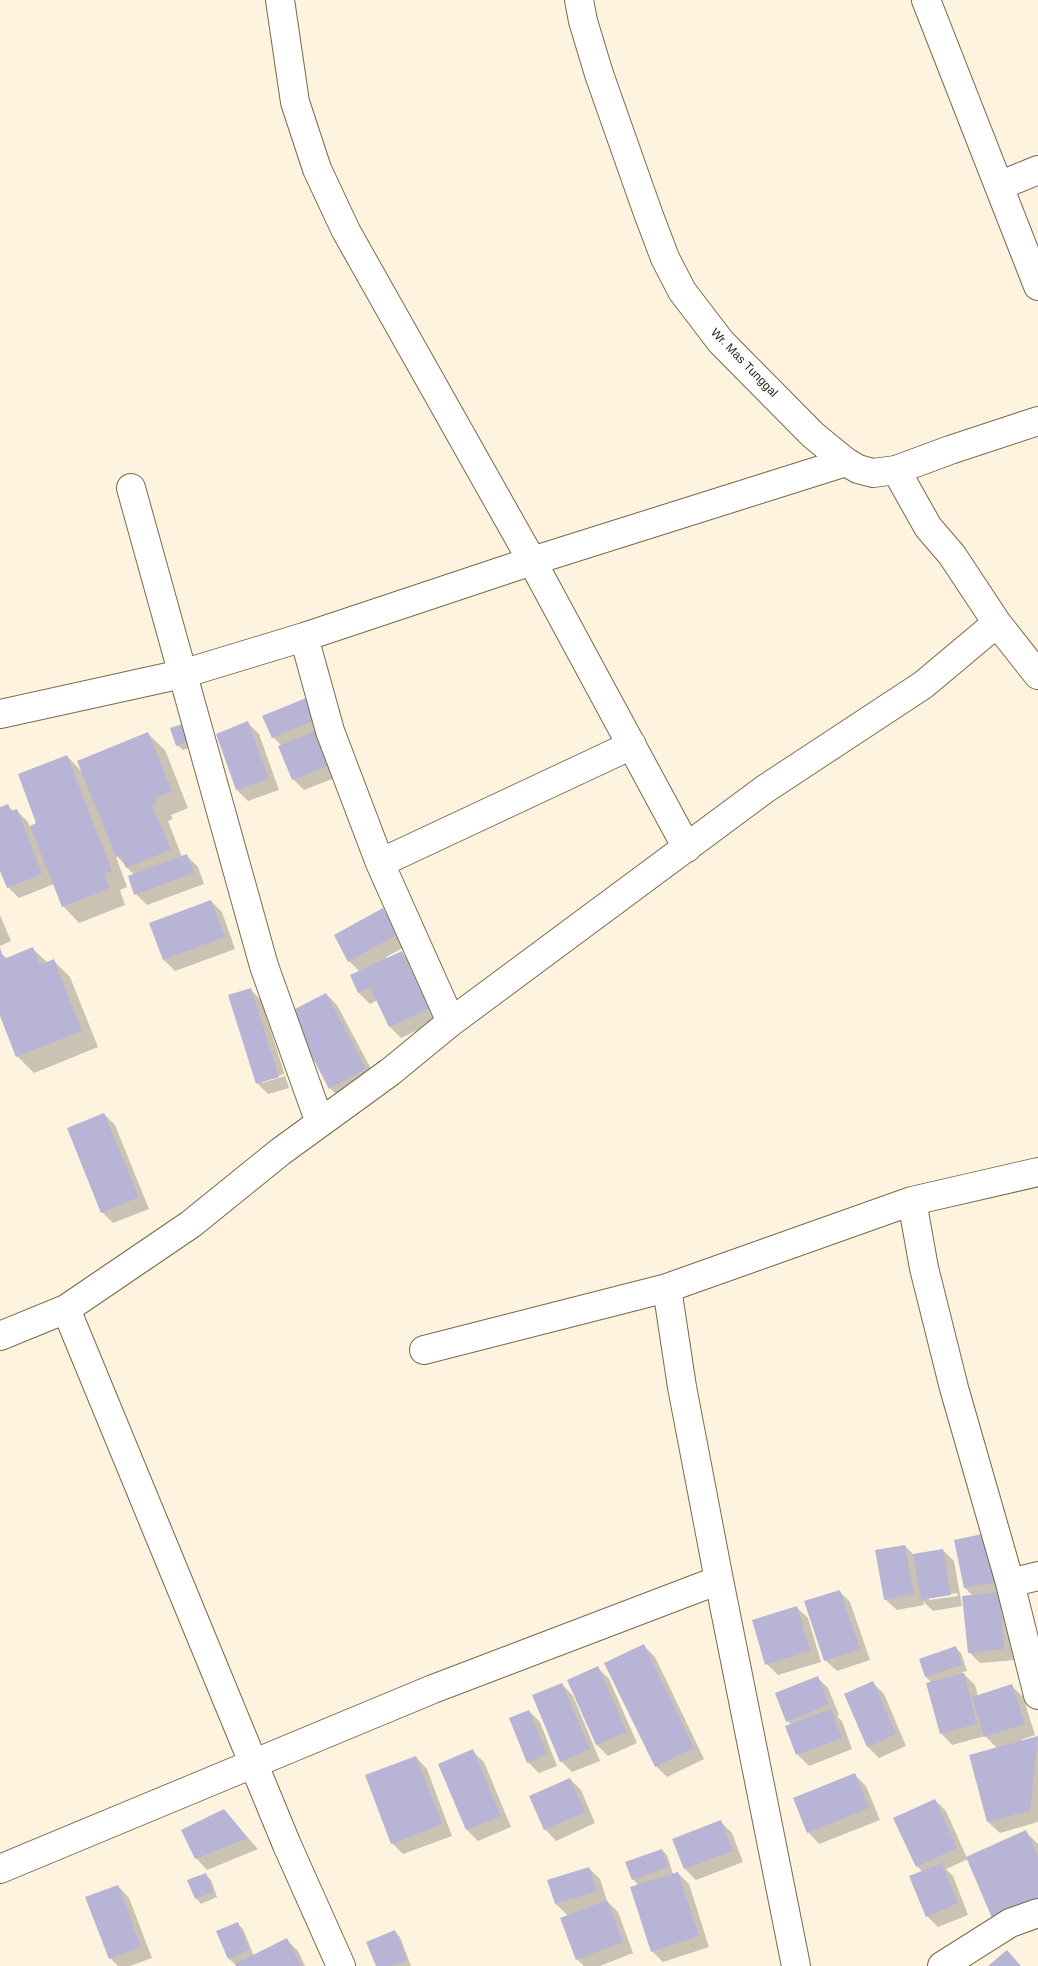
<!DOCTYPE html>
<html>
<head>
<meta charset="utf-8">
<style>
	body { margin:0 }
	canvas { display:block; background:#fdf3df }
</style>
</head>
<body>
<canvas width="1038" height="1966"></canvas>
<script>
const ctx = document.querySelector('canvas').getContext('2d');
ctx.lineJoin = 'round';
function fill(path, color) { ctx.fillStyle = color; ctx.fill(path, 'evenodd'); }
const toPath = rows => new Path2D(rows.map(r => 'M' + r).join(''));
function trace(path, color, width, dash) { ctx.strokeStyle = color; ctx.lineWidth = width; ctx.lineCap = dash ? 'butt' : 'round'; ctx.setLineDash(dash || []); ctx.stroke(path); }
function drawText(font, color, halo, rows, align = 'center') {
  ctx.font = font + ' Arial,sans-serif'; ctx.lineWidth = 5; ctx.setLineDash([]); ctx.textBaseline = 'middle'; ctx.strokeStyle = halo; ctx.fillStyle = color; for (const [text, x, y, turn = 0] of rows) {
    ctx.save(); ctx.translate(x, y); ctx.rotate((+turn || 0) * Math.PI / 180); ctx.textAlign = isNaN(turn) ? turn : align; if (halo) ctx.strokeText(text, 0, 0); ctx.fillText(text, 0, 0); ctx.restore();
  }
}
fill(toPath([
	[305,700,316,711,355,770,304,790,293,779,282,746,273,737],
	[248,723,259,734,279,790,248,801,237,790],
	[182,725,187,730,193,746,183,750,177,745],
	[148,734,165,750,188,808,171,815,173,819,168,821,182,857,187,856,198,867,204,884,147,905,136,894,134,875,115,854,127,887,120,890,125,905,79,923,63,906,54,884,19,898,8,887,0,867,0,809,8,806,14,812,17,811,28,822,30,827,38,824,67,756,83,773],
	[211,901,222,912,235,949,175,971,164,960],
	[383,910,394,921,408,945,386,957,387,959,401,952,412,963,439,1020,401,1038,390,1027,378,1000,370,1004,359,993,351,976,360,972,349,961],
	[0,915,11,941,0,946],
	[33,949,48,963,54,961,70,977,98,1047,34,1073,17,1056,0,1012,0,953,8,959],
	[250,989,261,1000,289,1088,268,1094,257,1083],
	[284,1074,285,1076,262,1083,262,1081],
	[326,994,337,1005,377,1080,341,1099,330,1088],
	[104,1114,115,1125,149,1209,113,1223,102,1212],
	[987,1535,1015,1660,980,1663,969,1652,973,1596,965,1588],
	[905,1546,914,1555,943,1550,954,1561,962,1606,933,1611,923,1601,924,1605,897,1610,885,1599],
	[957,1593,958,1596,929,1600,929,1598],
	[839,1591,850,1602,870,1660,837,1671,825,1660],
	[796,1607,808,1618,821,1662,778,1675,767,1664],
	[644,1646,655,1657,704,1759,667,1777,656,1766],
	[956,1648,961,1653,967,1671,962,1672,975,1685,978,1696,1012,1686,1023,1697,1035,1735,1021,1740,1022,1742,1038,1738,1038,1822,1000,1833,988,1822,970,1756,998,1749,985,1736,952,1745,941,1733,932,1683,926,1677,921,1660],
	[598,1668,609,1679,637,1743,608,1756,597,1745,569,1680],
	[817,1677,828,1688,839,1715,837,1716,842,1721,852,1749,809,1766,798,1755,787,1727,792,1725,787,1721],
	[873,1683,884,1694,906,1746,879,1758,868,1747,845,1695],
	[562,1684,573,1696,600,1761,572,1772,561,1761],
	[529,1711,540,1722,557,1766,539,1773,528,1762],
	[472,1751,484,1762,511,1827,478,1841,467,1830,439,1765],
	[416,1757,427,1769,452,1836,403,1854,392,1843],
	[855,1775,866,1786,880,1820,819,1844,808,1832],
	[570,1779,581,1790,595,1823,556,1841,545,1829],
	[935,1800,946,1811,967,1858,1026,1832,1038,1844,1038,1922,968,1859,946,1869,953,1876,968,1915,938,1927,927,1916,923,1872,917,1866],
	[223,1810,258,1849,207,1870,196,1858],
	[721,1822,732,1833,743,1862,696,1880,685,1869,674,1840],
	[662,1850,667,1855,673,1874,678,1873,689,1884,709,1947,663,1962,652,1951,639,1886,633,1879],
	[589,1868,600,1879,607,1901,618,1912,633,1953,600,1966,584,1966,577,1959,568,1916,556,1904],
	[205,1874,211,1880,217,1897,201,1904,196,1898],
	[118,1886,129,1898,152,1958,130,1966,118,1966,110,1958],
	[238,1924,243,1929,254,1956,286,1939,298,1951,305,1966,237,1966,229,1959,218,1932],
	[395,1932,400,1937,411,1966,377,1966]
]), '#0003');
fill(toPath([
	[306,698,315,720,272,738,262,716],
	[248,721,269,779,236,790,216,734],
	[182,724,189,741,176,746,170,728],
	[331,725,345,759,292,780,278,746],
	[148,732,172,791,155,798,157,803,152,805,171,850,126,868,121,855,116,857,77,761],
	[67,755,112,871,104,874,110,888,62,907,30,826,36,823,18,774],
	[8,804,11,811,17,809,42,874,7,888,0,871,0,807],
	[187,854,194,873,134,895,128,876],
	[211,900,225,937,163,960,149,923],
	[383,908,398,934,348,962,334,935],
	[33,947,40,965,54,959,82,1031,16,1057,0,1016,0,948,4,959],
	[402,951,429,1009,389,1027,370,987,358,993,350,975],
	[251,988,279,1077,256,1084,228,995],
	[326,993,366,1069,329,1089,294,1022,298,1020,293,1010],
	[104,1113,139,1197,101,1213,67,1128],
	[987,1533,997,1582,964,1588,954,1540],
	[905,1545,914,1594,884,1600,875,1550],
	[943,1549,951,1595,921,1600,913,1554],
	[840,1590,860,1649,824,1661,804,1601],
	[999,1592,1005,1649,968,1653,962,1596],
	[797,1606,810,1651,765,1665,752,1620],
	[644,1644,694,1748,655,1767,604,1663],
	[956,1646,962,1665,925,1677,919,1659],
	[598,1666,627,1732,596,1745,567,1680],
	[964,1673,977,1724,940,1734,926,1683],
	[818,1676,829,1704,786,1722,775,1693],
	[873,1681,896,1734,867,1747,844,1694],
	[562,1683,590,1749,560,1762,532,1695],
	[1012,1684,1025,1724,984,1737,972,1697],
	[831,1709,842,1738,796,1755,785,1726],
	[529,1710,547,1754,527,1763,509,1718],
	[1038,1736,1030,1811,987,1822,969,1755],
	[473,1749,501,1816,466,1830,438,1764],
	[416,1756,442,1824,391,1844,365,1775],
	[855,1773,869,1808,807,1833,793,1798],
	[570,1778,585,1812,544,1830,529,1796],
	[935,1799,957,1848,916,1867,893,1818],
	[224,1809,248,1838,195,1859,181,1830],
	[721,1820,733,1851,684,1869,672,1839],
	[1026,1830,1038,1857,1038,1898,992,1918,966,1857],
	[662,1849,668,1867,632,1880,625,1862],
	[942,1863,958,1903,926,1917,909,1876],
	[589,1867,597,1891,555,1904,547,1880],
	[678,1872,699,1936,651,1952,630,1887],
	[206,1873,213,1892,195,1899,187,1880],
	[118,1885,141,1947,109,1959,85,1897],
	[607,1900,623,1942,576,1960,560,1918],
	[238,1922,249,1950,228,1959,216,1931],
	[395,1930,407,1960,391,1966,376,1966,366,1942],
	[287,1938,301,1966,236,1966,235,1964],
	[1007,1950,1021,1966,988,1966]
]), '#b7b4d5');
const street = toPath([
	[280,0,295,102,317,169,346,231,532,561,687,848],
	[926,0,1038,286],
	[999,186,1038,170],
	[131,488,264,966,320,1123],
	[997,623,1038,675],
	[304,637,330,731,380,863,451,1022],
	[0,714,182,674,304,637,532,561,846,462],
	[380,863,632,745],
	[912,1201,924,1268,954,1388,1010,1583,1038,1695],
	[66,1309,287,1845,341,1966],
	[0,1336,66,1309,191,1224,280,1152,390,1072,451,1022,765,789,923,685,997,623,952,555,928,527,896,470],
	[424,1350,667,1288],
	[1010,1583,1038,1576],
	[0,1869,433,1689,719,1580],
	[796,1966,719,1580,682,1387,667,1288,912,1201,1038,1172],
	[942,1966,1010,1923,1038,1913]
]);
const secondary = toPath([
	[579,0,583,21,599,74,648,213,665,258,682,291,721,342,813,435,846,462,858,469,873,473,896,470,950,450,1038,421]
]);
trace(street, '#796a4c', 30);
trace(secondary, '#796a4c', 30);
trace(street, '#fff', 28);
trace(secondary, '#fff', 28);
drawText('12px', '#231d11', '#fff', [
	["Wr. Mas Tunggal",744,363,46]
]);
</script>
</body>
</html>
